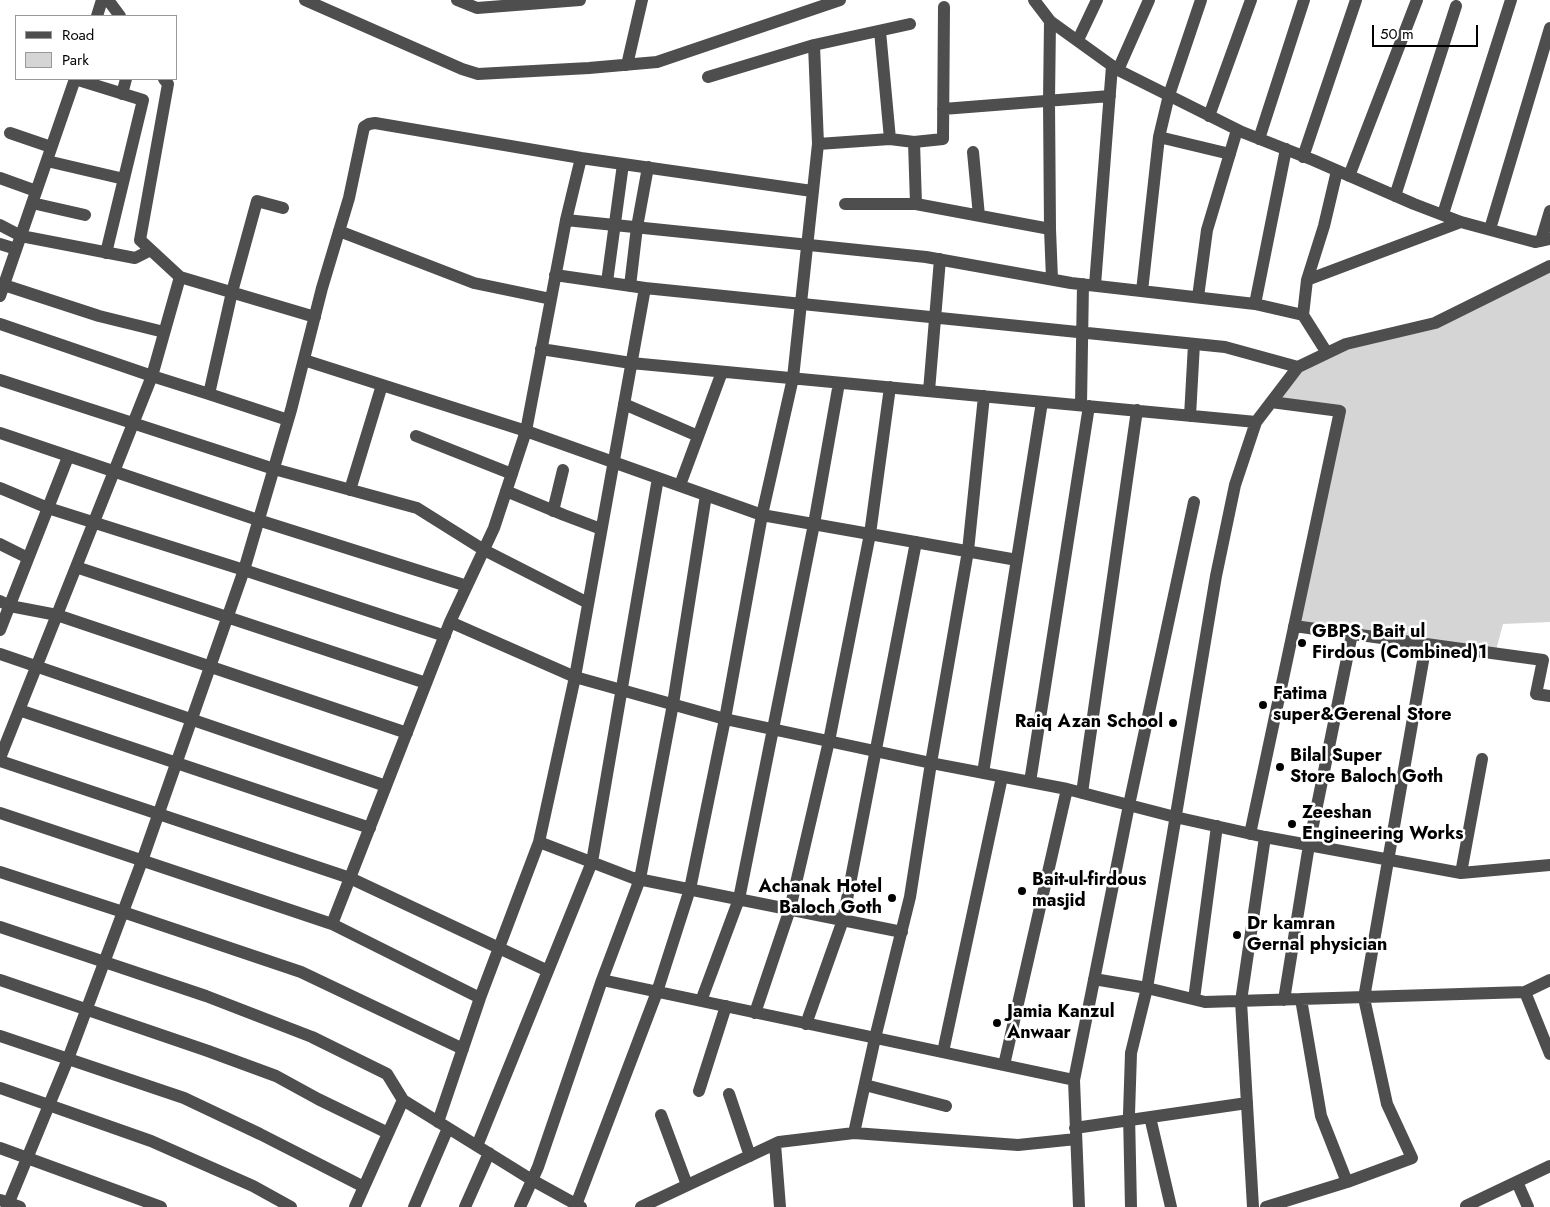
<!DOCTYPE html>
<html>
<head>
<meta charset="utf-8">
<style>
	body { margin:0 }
	#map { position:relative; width:1550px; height:1207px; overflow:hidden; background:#fff; font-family:Jost,sans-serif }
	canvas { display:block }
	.legend { position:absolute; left:15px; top:15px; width:162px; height:65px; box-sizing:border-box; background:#fff; border:1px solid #999; margin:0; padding:6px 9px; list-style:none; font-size:15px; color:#000 }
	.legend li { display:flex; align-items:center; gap:10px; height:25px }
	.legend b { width:25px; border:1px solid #999 }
	.scale { position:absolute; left:1372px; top:25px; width:106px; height:22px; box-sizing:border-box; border:2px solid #000; border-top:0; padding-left:6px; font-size:15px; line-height:18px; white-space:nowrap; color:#000; -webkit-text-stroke:4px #fff; paint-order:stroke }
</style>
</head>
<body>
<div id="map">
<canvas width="1550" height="1207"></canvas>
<ul class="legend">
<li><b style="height:6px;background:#4e4e4e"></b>Road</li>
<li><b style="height:14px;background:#d5d5d5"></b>Park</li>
</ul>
<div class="scale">50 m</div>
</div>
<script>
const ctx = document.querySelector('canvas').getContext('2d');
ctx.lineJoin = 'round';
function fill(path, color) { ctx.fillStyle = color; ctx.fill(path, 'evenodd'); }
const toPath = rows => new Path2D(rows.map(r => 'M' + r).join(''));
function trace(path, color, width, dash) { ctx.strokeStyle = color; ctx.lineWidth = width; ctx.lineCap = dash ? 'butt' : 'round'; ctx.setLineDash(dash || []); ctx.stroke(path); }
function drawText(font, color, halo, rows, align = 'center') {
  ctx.font = font + ' Jost,sans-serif'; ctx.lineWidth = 5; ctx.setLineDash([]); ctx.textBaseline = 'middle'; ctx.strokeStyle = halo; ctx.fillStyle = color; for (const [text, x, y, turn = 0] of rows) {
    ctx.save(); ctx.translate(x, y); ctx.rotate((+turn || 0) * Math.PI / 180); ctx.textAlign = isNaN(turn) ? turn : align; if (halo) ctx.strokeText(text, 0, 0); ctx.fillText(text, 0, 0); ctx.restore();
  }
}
fill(toPath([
	[1550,267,1550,622,1503,624,1495,654,1295,626,1340,412,1272,402,1298,367,1346,344,1435,323]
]), '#d5d5d5');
trace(toPath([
	[108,0,120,16],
	[305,0,462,69,478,74,589,68,657,62,840,0],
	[457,0,477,8,580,0],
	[1034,0,1050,21,1118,70,1242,132,1313,160,1414,204,1461,222,1535,242,1550,239],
	[97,16,102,0],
	[1050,21,1049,101,1050,229,1052,279],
	[880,31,890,139],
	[1078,40,1097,0],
	[627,65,642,0],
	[1118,70,1149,0],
	[708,77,814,45,910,24],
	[75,79,143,100,106,253],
	[164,79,168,84,140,240,180,277,315,317],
	[122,94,126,79],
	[943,109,1110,96],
	[1209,116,1251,0],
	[10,133,51,147],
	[1159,137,1230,154],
	[1259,139,1304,0],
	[914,142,916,204],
	[818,144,890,139,914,142,943,139,944,7],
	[973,152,979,216],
	[1303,157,1356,0],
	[47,161,124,179],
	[1349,176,1417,0],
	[0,178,36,191],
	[1395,196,1456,6],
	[32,203,85,215],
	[845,204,916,204,1050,229],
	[1443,214,1511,0],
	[566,220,926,257,1071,283,1255,304,1303,315,1327,353],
	[0,225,21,236,135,258,151,250],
	[1490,229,1550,28],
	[339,231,474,283,551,299],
	[1541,241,1550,211],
	[0,244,16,249],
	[555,275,645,288,1225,347,1298,367],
	[1307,280,1461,222],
	[607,282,623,164],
	[4,285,99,316,164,332],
	[1095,285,1112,66],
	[630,286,637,227,648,167],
	[1142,291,1159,137,1169,95,1201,0],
	[0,296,75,79],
	[1198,297,1207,230,1237,130],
	[1255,304,1286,149],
	[1303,315,1307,280,1324,226,1337,171],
	[0,324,152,376,209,394,288,420],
	[541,349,631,363,1256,422],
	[304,360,526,431,762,515,1017,560],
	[0,380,274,469,417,508,484,550,588,603],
	[929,391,940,259],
	[209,394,232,292,257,201,283,208],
	[624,404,698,436],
	[1081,405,1083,284],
	[1190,416,1194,344],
	[0,433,258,520,467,586],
	[416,436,512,474],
	[680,485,722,372],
	[0,488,48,508,244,570,445,636],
	[350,490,382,385],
	[506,491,564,515,601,529],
	[553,511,563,470],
	[0,544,28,558],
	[76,567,426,683],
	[0,601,10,606,57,615,407,733],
	[450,622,575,677,725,719,931,763,1067,789,1175,817,1265,837,1461,873,1550,865],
	[1294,626,1543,660,1536,694,1550,696],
	[0,630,68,457],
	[0,654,386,786],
	[19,710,370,828],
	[0,758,152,376,180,277],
	[0,761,350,878,548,971],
	[983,773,1042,402],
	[1030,782,1089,406],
	[1082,793,1137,410],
	[0,813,332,924,480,998],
	[1250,834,1340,411,1271,402],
	[539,842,633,878,902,932],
	[0,872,123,912,301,972,463,1049],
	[1461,873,1482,759],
	[332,924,450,622,494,528,526,431,566,220,581,158],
	[0,927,206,996,312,1037,387,1074,403,1100,532,1180,581,1207],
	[1094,979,1147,988,1205,1002,1525,992,1550,980],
	[0,980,208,1051,276,1076,318,1099,388,1133],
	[602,980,1074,1080],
	[1525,992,1550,1054],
	[1194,999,1217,826],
	[1301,999,1321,1116,1347,1182],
	[1284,1000,1309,845,1352,634],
	[701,1001,739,899,814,524,839,383],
	[755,1013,790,909,829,741,870,534,890,387],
	[806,1024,843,920,916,542],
	[0,1036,184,1098,260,1134,364,1187],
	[943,1052,1002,777],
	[1004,1065,1067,789],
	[865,1085,946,1106],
	[0,1088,151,1141,253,1186,291,1207],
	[699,1091,726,1006],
	[729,1094,750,1156],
	[661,1115,687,1185],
	[1150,1117,1171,1207],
	[438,1122,480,998,539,842,575,677,645,288],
	[1075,1128,1247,1103],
	[854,1133,1018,1145,1076,1139],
	[775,1144,780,1207],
	[477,1146,592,862,658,478],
	[0,1148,161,1207],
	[1517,1182,1528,1207],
	[0,1200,20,1207],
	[576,1205,657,992,690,889,725,719,762,515,793,378,818,144,814,45],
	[1466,1206,1550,1166],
	[7,1207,68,1059,142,861,244,570,291,410,322,288,349,198,364,127,369,124,375,123,581,158,812,191],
	[355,1207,403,1100],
	[414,1207,448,1128],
	[465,1207,489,1153],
	[520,1207,538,1167,602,980,640,879,673,704,706,495],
	[641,1207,779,1142,854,1133,875,1038,910,897,931,763,968,551,984,396],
	[1079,1207,1074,1080,1129,805,1194,502],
	[1131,1207,1129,1114,1131,1053,1147,988,1216,576,1235,485,1256,422,1298,367,1346,344,1435,323,1550,266],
	[1253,1207,1241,1001,1265,837],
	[1266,1207,1347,1182,1412,1158,1387,1104,1364,998,1426,644]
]), '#4e4e4e', 12);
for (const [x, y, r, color] of [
	[1302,643,5,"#000"],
	[1263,705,5,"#000"],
	[1173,723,5,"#000"],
	[1280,767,5,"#000"],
	[1292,824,5,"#000"],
	[1022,891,5,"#000"],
	[892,898,5,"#000"],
	[1237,935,5,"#000"],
	[997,1023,5,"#000"]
]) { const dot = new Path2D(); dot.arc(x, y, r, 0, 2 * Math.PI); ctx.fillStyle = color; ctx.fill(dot); trace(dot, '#fff', 2); }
drawText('bold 18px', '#000', '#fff', [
	["GBPS, Bait ul",1312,633],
	["Firdous (Combined)1",1312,654],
	["Fatima",1273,695],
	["super&Gerenal Store",1273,716],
	["Raiq Azan School",1163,723,"right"],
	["Bilal Super",1290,757],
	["Store Baloch Goth",1290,778],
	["Zeeshan",1302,814],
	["Engineering Works",1302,835],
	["Bait-ul-firdous",1032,881],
	["masjid",1032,902],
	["Achanak Hotel",882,888,"right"],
	["Baloch Goth",882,909,"right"],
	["Dr kamran",1247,925],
	["Gernal physician",1247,946],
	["Jamia Kanzul",1007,1013],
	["Anwaar",1007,1034]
], 'left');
</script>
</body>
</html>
